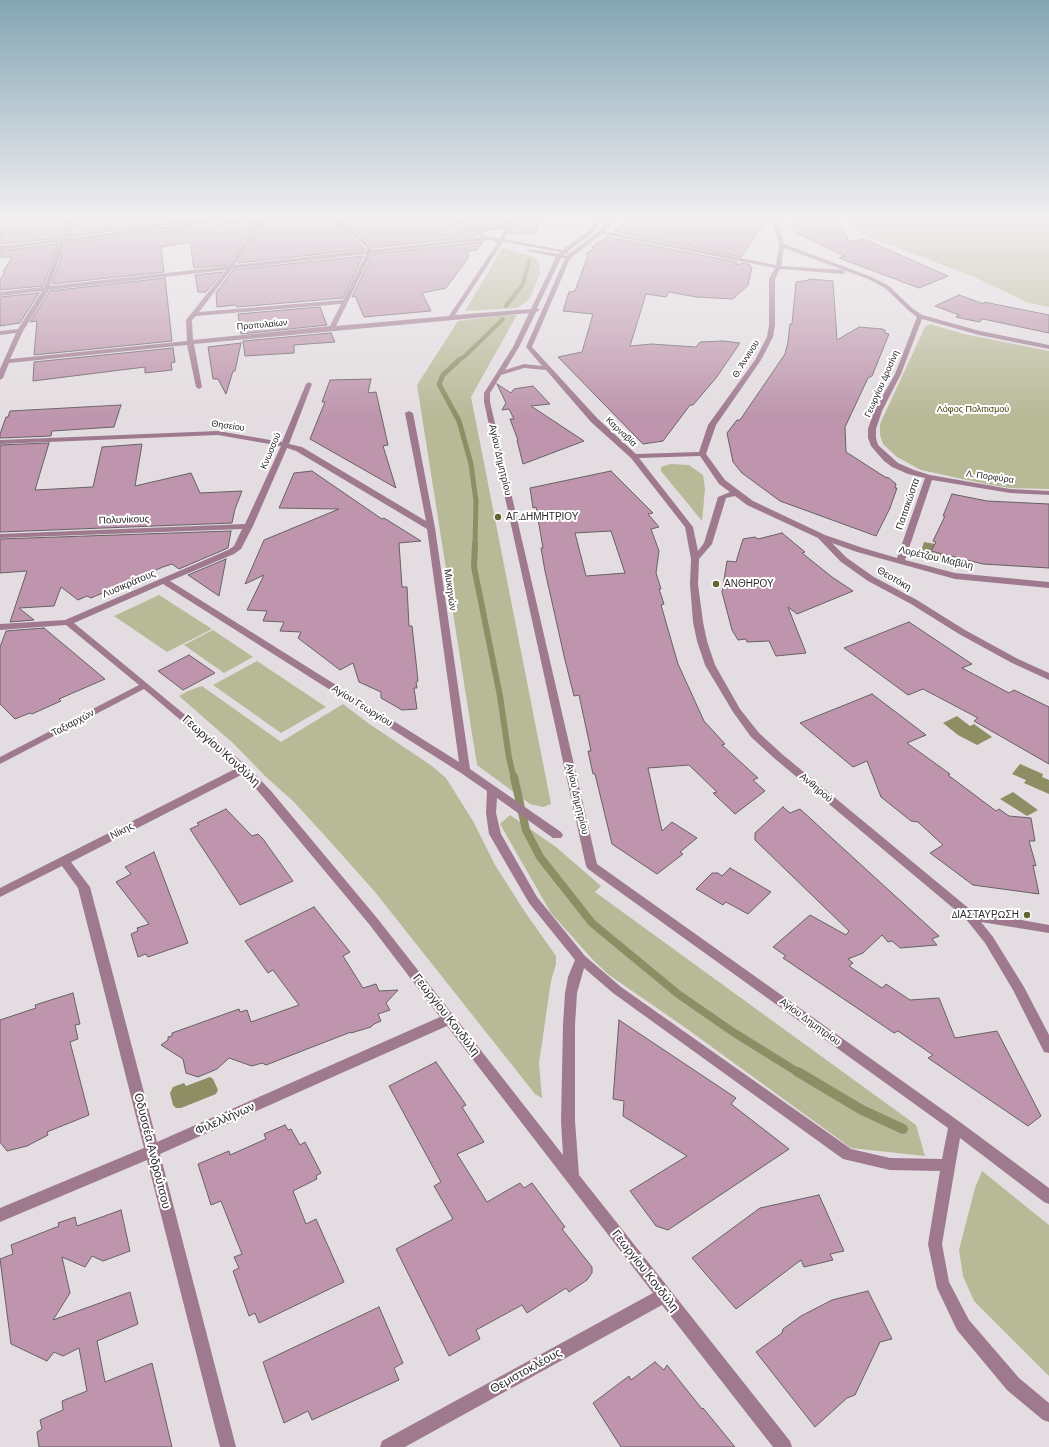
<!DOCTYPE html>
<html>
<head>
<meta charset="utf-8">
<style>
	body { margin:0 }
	canvas { display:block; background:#e3dce0 }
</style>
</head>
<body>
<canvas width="1049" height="1447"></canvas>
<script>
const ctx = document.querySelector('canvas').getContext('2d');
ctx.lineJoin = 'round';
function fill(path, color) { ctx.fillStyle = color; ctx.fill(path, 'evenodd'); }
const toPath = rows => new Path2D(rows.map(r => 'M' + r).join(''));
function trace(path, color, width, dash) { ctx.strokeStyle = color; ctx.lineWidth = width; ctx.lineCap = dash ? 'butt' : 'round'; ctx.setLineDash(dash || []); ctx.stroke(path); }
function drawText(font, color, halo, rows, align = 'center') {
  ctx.font = font + ' "PT Sans",sans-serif'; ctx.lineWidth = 4; ctx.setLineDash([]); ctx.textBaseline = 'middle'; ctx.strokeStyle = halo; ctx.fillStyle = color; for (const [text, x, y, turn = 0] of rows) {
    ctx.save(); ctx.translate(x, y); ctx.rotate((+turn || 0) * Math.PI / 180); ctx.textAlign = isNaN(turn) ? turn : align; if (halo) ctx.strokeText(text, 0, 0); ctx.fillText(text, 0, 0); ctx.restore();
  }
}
fill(toPath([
	[850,216,1049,216,1049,307,1029,303,974,277,856,232],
	[503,247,536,258,539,263,540,273,531,296,526,302,517,308,465,311],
	[506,315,517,315,471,397,551,804,543,807,530,804,477,765,417,385,458,321],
	[930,324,964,334,1049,351,1049,489,1010,488,986,484,921,470,897,457,883,444,880,435,880,424,925,327],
	[670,464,689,465,703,475,705,489,702,521,661,471,661,467],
	[159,595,212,629,167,652,114,616],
	[213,630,253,657,224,673,184,645],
	[257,661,326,707,281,733,213,685],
	[202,686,281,742,343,704,368,723,432,766,446,778,473,821,495,865,525,912,556,956,556,964,551,981,539,1063,542,1098,535,1094,375,892,327,838,293,801,267,778,234,744,179,696,188,691],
	[510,815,556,847,601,886,595,892,916,1125,925,1156,851,1148,683,1026,609,975,594,961,551,913,500,824],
	[982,1171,1049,1225,1049,1376,974,1301,963,1276,959,1250,975,1188]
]), '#b8b997');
fill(toPath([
	[924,542,935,544,931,552,946,555,942,561,924,554,921,551],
	[957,716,970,726,974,724,992,737,977,745,958,735,943,723],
	[1020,764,1043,774,1042,777,1049,780,1049,794,1024,783,1026,780,1012,774],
	[1013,792,1038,810,1027,816,1000,799],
	[210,1077,213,1079,218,1090,216,1094,181,1108,176,1108,173,1105,170,1093,173,1087,184,1083,186,1086]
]), '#8d8e64');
trace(toPath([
	[506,306,523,284,529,261],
	[457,361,465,356,503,319]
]), '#8d8e64', 4);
trace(toPath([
	[459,360,443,375,439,384,459,421,471,464,476,501,475,545]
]), '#8d8e64', 5);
trace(toPath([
	[475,544,474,567,500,696,509,758,514,778]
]), '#8d8e64', 6);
trace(toPath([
	[514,777,526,830,540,857,592,923,678,994,733,1032,799,1073]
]), '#8d8e64', 8);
trace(toPath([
	[798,1072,862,1110,903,1129]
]), '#8d8e64', 10);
const building = toPath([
	[0,216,70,216,60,238,0,244,0,232,3,232,0,225,0,216],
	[77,216,240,216,68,236,77,216],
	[268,216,327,216,365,249,238,263,268,216],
	[335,216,441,216,441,217,477,236,373,248,371,244,335,216],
	[450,216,509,216,505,224,477,227,450,216],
	[515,216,540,216,535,234,508,234,516,220,515,216],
	[636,216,747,216,767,218,741,257,614,231,636,216],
	[792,216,835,216,850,242,864,239,948,276,919,288,839,258,845,256,796,233,793,228,792,216],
	[258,220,228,265,194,268,190,242,161,247,164,272,52,284,66,243,258,220],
	[607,237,737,262,735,265,744,263,750,265,750,267,752,267,748,285,733,299,696,297,669,292,666,297,646,294,630,346,651,344,696,347,700,342,723,341,740,343,716,378,693,405,690,405,663,441,643,444,558,357,582,352,593,314,563,311,569,292,575,291,588,255,586,254,595,248,592,247,607,237],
	[483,242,476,250,468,251,468,258,446,288,422,293,431,311,364,317,355,296,352,297,373,254,483,242],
	[58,244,43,286,0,290,0,280,5,272,3,272,12,257,0,257,0,251,58,244],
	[363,256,343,298,237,307,236,305,217,307,216,293,233,270,363,256],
	[223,272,206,292,198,292,195,275,223,272],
	[165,278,172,341,34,355,37,321,30,322,50,291,165,278],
	[809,279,833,281,837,340,859,327,882,329,885,330,885,333,889,334,872,376,868,378,845,427,846,452,885,477,889,478,896,484,895,488,897,488,890,508,876,536,780,501,742,473,733,462,727,433,737,420,740,420,785,354,788,342,790,324,792,324,796,282,809,280,809,279],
	[39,293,20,323,0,326,0,297,39,293],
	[959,295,984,304,984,302,1049,315,1049,333,983,319,979,322,956,317,959,315,935,306,959,295],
	[320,307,327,325,241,334,238,314,320,307],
	[331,333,335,342,294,345,294,353,245,356,243,341,331,333],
	[241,343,235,371,233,371,226,394,218,379,213,379,208,347,241,343],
	[173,348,175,362,171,363,172,370,145,373,145,367,33,381,34,362,173,348],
	[371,379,368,393,376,392,388,445,383,446,396,488,310,439,325,402,322,402,330,380,371,379],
	[497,384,511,393,514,389,533,386,550,404,531,406,584,441,523,464,517,440,518,440,510,419,514,419,509,409,502,410,506,403,497,384],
	[121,405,114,427,52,431,51,436,0,438,0,434,6,417,8,417,10,411,121,405],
	[49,443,35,490,93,487,102,447,142,444,135,486,191,473,200,493,242,491,235,509,232,523,0,532,0,445,49,443],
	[312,471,382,519,384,518,421,541,399,543,402,587,407,587,409,626,412,626,416,662,418,681,416,682,417,688,414,688,417,709,402,710,381,698,381,692,359,682,353,663,340,670,298,638,301,632,280,631,284,622,263,621,267,611,247,610,264,575,245,584,264,540,339,509,279,508,294,473,312,471],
	[611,471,653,513,648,514,659,527,651,529,659,551,656,573,661,589,659,589,664,604,661,605,678,664,704,721,725,744,722,745,758,778,753,780,765,791,735,814,713,793,717,792,689,765,648,768,662,831,672,822,697,838,680,852,683,854,657,874,612,844,595,774,593,774,588,751,591,751,579,695,574,696,565,660,545,571,541,548,543,548,536,507,533,508,530,488,611,471],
	[611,531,625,573,586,576,575,533,611,531],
	[952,494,987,501,1049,504,1049,568,983,564,931,551,936,542,933,541,945,516,943,516,952,494],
	[231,531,228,548,179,569,172,564,163,567,91,598,87,596,78,600,61,587,54,606,19,608,34,620,10,622,27,571,0,573,0,539,231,531],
	[782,533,805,552,802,553,832,577,853,591,797,614,788,607,806,653,776,656,769,641,747,642,746,639,738,640,732,630,722,592,727,561,736,562,743,539,755,537,758,539,782,533],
	[226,559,219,596,188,575,226,559],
	[909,622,972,664,962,668,1009,693,1014,690,1049,707,1049,764,974,721,978,718,923,689,908,695,844,648,909,622],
	[44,628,105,679,59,699,61,701,32,714,30,713,15,719,0,704,0,647,6,631,44,628],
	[189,655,215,673,183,690,158,671,189,655],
	[872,694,926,735,907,743,950,774,948,775,996,811,999,809,1009,816,1031,818,1035,841,1029,841,1036,866,1033,865,1039,894,973,885,930,853,943,845,918,822,911,821,881,797,867,761,853,767,800,723,872,694],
	[783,807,790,813,800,809,939,936,932,939,937,945,900,948,892,941,888,942,882,935,863,953,848,959,853,963,849,966,882,988,886,984,910,1000,939,998,955,1038,997,1031,1041,1116,1028,1126,928,1058,933,1055,898,1031,894,1033,783,958,786,956,773,947,810,915,846,935,849,931,755,840,755,833,783,807],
	[226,809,252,836,258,834,263,839,293,881,240,905,190,829,199,825,197,823,226,809],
	[154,852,188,943,148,957,146,954,138,957,131,934,138,931,137,928,149,924,116,882,131,874,125,867,154,852],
	[730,868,771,892,748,914,726,902,723,905,696,889,712,873,718,873,722,876,730,868],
	[314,907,350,952,343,956,363,988,376,984,379,991,398,990,386,1003,390,1010,378,1014,381,1021,374,1024,371,1027,351,1033,351,1032,266,1065,262,1063,252,1066,229,1058,217,1069,198,1077,186,1073,183,1059,161,1045,168,1040,168,1037,172,1036,172,1033,239,1009,240,1012,247,1010,251,1022,299,1005,273,970,268,973,245,941,314,907],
	[73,993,80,1024,75,1025,78,1039,70,1042,89,1115,47,1132,48,1135,27,1146,7,1151,0,1142,0,1020,36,1008,35,1005,73,993],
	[619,1020,736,1098,731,1104,789,1149,668,1230,656,1226,630,1191,687,1156,623,1116,624,1101,613,1099,619,1020],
	[436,1062,466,1105,462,1107,484,1142,457,1154,487,1202,520,1183,524,1188,532,1183,565,1227,562,1229,592,1267,592,1273,587,1280,569,1292,566,1288,527,1313,522,1305,476,1330,480,1339,449,1356,396,1249,453,1219,434,1186,441,1182,389,1086,436,1062],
	[285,1125,288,1130,291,1129,300,1145,305,1142,321,1173,316,1176,317,1179,293,1191,306,1224,316,1219,344,1282,259,1323,255,1313,249,1316,233,1271,239,1268,234,1257,242,1254,221,1201,211,1205,198,1164,229,1151,230,1155,266,1139,264,1134,285,1125],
	[819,1195,844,1251,830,1254,833,1260,804,1267,801,1260,736,1309,692,1258,760,1208,819,1195],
	[121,1210,130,1251,103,1261,92,1256,85,1267,62,1257,70,1293,53,1320,130,1292,138,1324,97,1341,105,1382,152,1363,172,1447,39,1447,37,1432,42,1429,40,1420,63,1410,62,1401,87,1391,79,1348,63,1356,54,1352,47,1361,11,1344,0,1259,13,1254,11,1245,59,1226,58,1223,75,1217,77,1226,121,1210],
	[868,1291,892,1339,880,1342,855,1395,847,1398,815,1427,756,1352,782,1333,783,1329,801,1316,832,1300,868,1291],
	[379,1307,403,1363,394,1368,399,1380,312,1420,308,1411,284,1423,263,1362,379,1307],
	[655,1362,664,1370,667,1365,702,1409,703,1408,735,1447,621,1447,593,1403,629,1376,631,1380,655,1362]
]);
fill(building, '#be95ac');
trace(building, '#676164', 1);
fill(toPath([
	[71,216,76,216,66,238,249,216,261,216,258,218,65,242,50,286,229,266,262,216,267,216,235,265,367,250,366,247,328,216,333,216,370,245,372,250,482,237,442,216,447,216,477,229,506,225,510,216,514,216,515,219,504,239,562,250,590,230,602,216,606,216,594,232,568,251,569,253,563,255,566,256,599,231,612,216,616,216,605,231,776,265,779,245,772,216,777,216,784,244,872,277,889,286,912,308,922,315,980,331,1049,345,1049,349,979,335,922,319,901,374,882,411,876,429,876,438,878,445,898,463,914,470,930,475,1010,489,1049,491,1049,495,1010,493,932,480,905,560,955,573,1049,582,1049,588,955,579,857,552,832,543,847,558,874,577,917,600,965,630,1018,659,1049,673,1049,680,1012,663,959,634,911,604,868,581,841,562,818,538,747,505,735,496,726,498,712,544,699,559,698,584,703,622,707,641,715,665,740,709,759,733,782,754,972,911,1049,925,1049,933,981,922,993,937,1024,987,1049,1035,1049,1053,1044,1052,1013,990,985,943,965,918,774,758,751,737,733,712,705,665,697,641,693,622,690,584,691,559,685,527,631,458,591,422,546,370,524,368,501,375,490,393,490,402,597,864,960,1122,1049,1188,1049,1204,1044,1202,960,1138,942,1244,949,1282,969,1320,1019,1378,1049,1403,1049,1422,1043,1420,1007,1390,957,1330,937,1288,928,1244,940,1171,890,1170,843,1159,613,993,584,968,577,993,575,1025,575,1121,579,1175,790,1441,792,1447,773,1447,662,1305,405,1447,380,1447,382,1441,653,1293,447,1026,160,1154,236,1447,220,1447,147,1160,0,1222,0,1208,144,1148,78,888,62,866,0,897,0,888,237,768,144,689,0,764,0,757,139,685,66,625,0,630,0,624,65,620,228,550,234,546,242,529,0,538,0,534,245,524,281,446,218,435,0,444,0,440,218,431,282,442,306,384,309,382,312,384,289,444,302,447,426,521,405,413,409,411,413,413,435,528,470,769,561,832,563,835,561,838,553,838,497,798,496,813,501,834,537,897,585,956,621,987,851,1149,890,1158,942,1159,948,1128,588,869,586,866,484,402,484,393,513,347,529,313,194,344,202,387,199,389,196,387,187,345,9,363,3,378,0,380,0,369,16,333,0,335,0,331,18,329,42,291,0,296,0,292,44,287,60,242,0,250,0,246,61,239,71,216],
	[505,228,500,239,489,237,481,232,505,228],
	[602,234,775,268,769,279,769,325,767,337,755,360,708,425,699,452,636,454,597,418,532,347,570,259,602,234],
	[487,240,498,242,449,316,336,326,372,253,487,240],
	[503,242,560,252,558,254,530,249,527,251,556,257,531,309,455,315,503,242],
	[784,248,868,279,885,288,908,310,917,317,895,374,874,411,868,429,868,438,871,446,884,461,892,467,908,474,925,478,897,558,863,548,825,535,753,501,725,480,706,454,716,425,761,360,773,337,775,325,775,279,780,269,843,274,846,272,843,270,781,266,784,248],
	[366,254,343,300,199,312,232,269,366,254],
	[561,258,565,258,526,347,542,366,524,364,505,370,519,347,536,312,540,310,537,308,561,258],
	[226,270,186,320,187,341,10,359,23,331,49,290,226,270],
	[341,304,330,326,193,340,192,320,196,316,341,304],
	[287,448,296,451,427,529,459,762,170,581,234,554,241,549,253,526,287,448],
	[700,456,719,484,730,492,718,497,704,543,698,551,693,527,639,458,700,456],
	[163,584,461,773,487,791,486,813,489,834,529,903,575,960,568,977,565,993,563,1025,561,1121,563,1155,377,918,271,791,248,767,74,623,163,584],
	[243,774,263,797,369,924,440,1017,157,1142,90,887,71,862,243,774]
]), '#9f7a8f');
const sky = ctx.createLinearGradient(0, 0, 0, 418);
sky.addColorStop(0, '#83a5b3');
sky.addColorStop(0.52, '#f2eff1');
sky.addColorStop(1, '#f2eff100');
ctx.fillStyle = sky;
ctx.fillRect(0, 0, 1049, 418);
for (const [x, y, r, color] of [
	[498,517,4,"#626330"],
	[716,584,4,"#626330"],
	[1027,915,4,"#626330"]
]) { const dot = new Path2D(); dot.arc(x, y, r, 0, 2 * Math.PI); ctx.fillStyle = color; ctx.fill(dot); trace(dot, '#fff', 1.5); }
drawText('9px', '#2e2b2d', '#fff', [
	["Προπυλαίων",262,325,-5],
	["Θ. Άννινου",746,359,-58],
	["Γεωργίου Δροσίνη",882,384,-66],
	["Θησείου",228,426,8],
	["Καρναβία",621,432,43],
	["Κνωσσού",271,451,-67],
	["Λ. Πορφύρα",990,477,8]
]);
drawText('9px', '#3b3b04', '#fff', [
	["Λόφος Πολιτισμού",973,409]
]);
drawText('10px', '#2e2b2d', '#fff', [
	["Αγίου Δημητρίου",500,460,77],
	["Παπακώστα",908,504,-71],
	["Πολυνίκους",124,520,-2],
	["Λορέτζου Μαβίλη",936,558,13],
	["Θεοτόκη",894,579,30],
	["Λυσικράτους",129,584,-23],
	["Μυκηνών",450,590,82],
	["Αγίου Γεωργίου",362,706,32],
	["Ταξιαρχών",73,723,-28],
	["Ανθηρού",816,788,40],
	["Αγίου Δημητρίου",577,799,77],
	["Νίκης",122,831,-27],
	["Αγίου Δημητρίου",810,1022,36]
]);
drawText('10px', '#2e2b2d', '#fff', [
	["ΑΓ.ΔΗΜΗΤΡΙΟΥ",506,517],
	["ΑΝΘΗΡΟΥ",724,584],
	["ΔΙΑΣΤΑΥΡΩΣΗ",1019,915,"right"]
], 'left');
drawText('12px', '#2e2b2d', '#fff', [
	["Γεωργίου Κονδύλη",221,751,42],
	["Γεωργίου Κονδύλη",446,1015,52],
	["Φιλελλήνων",225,1119,-24],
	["Οδυσσέα Ανδρούτσου",152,1151,76],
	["Γεωργίου Κονδύλη",645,1271,52],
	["Θεμιστοκλέους",526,1371,-29]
]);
</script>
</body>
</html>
